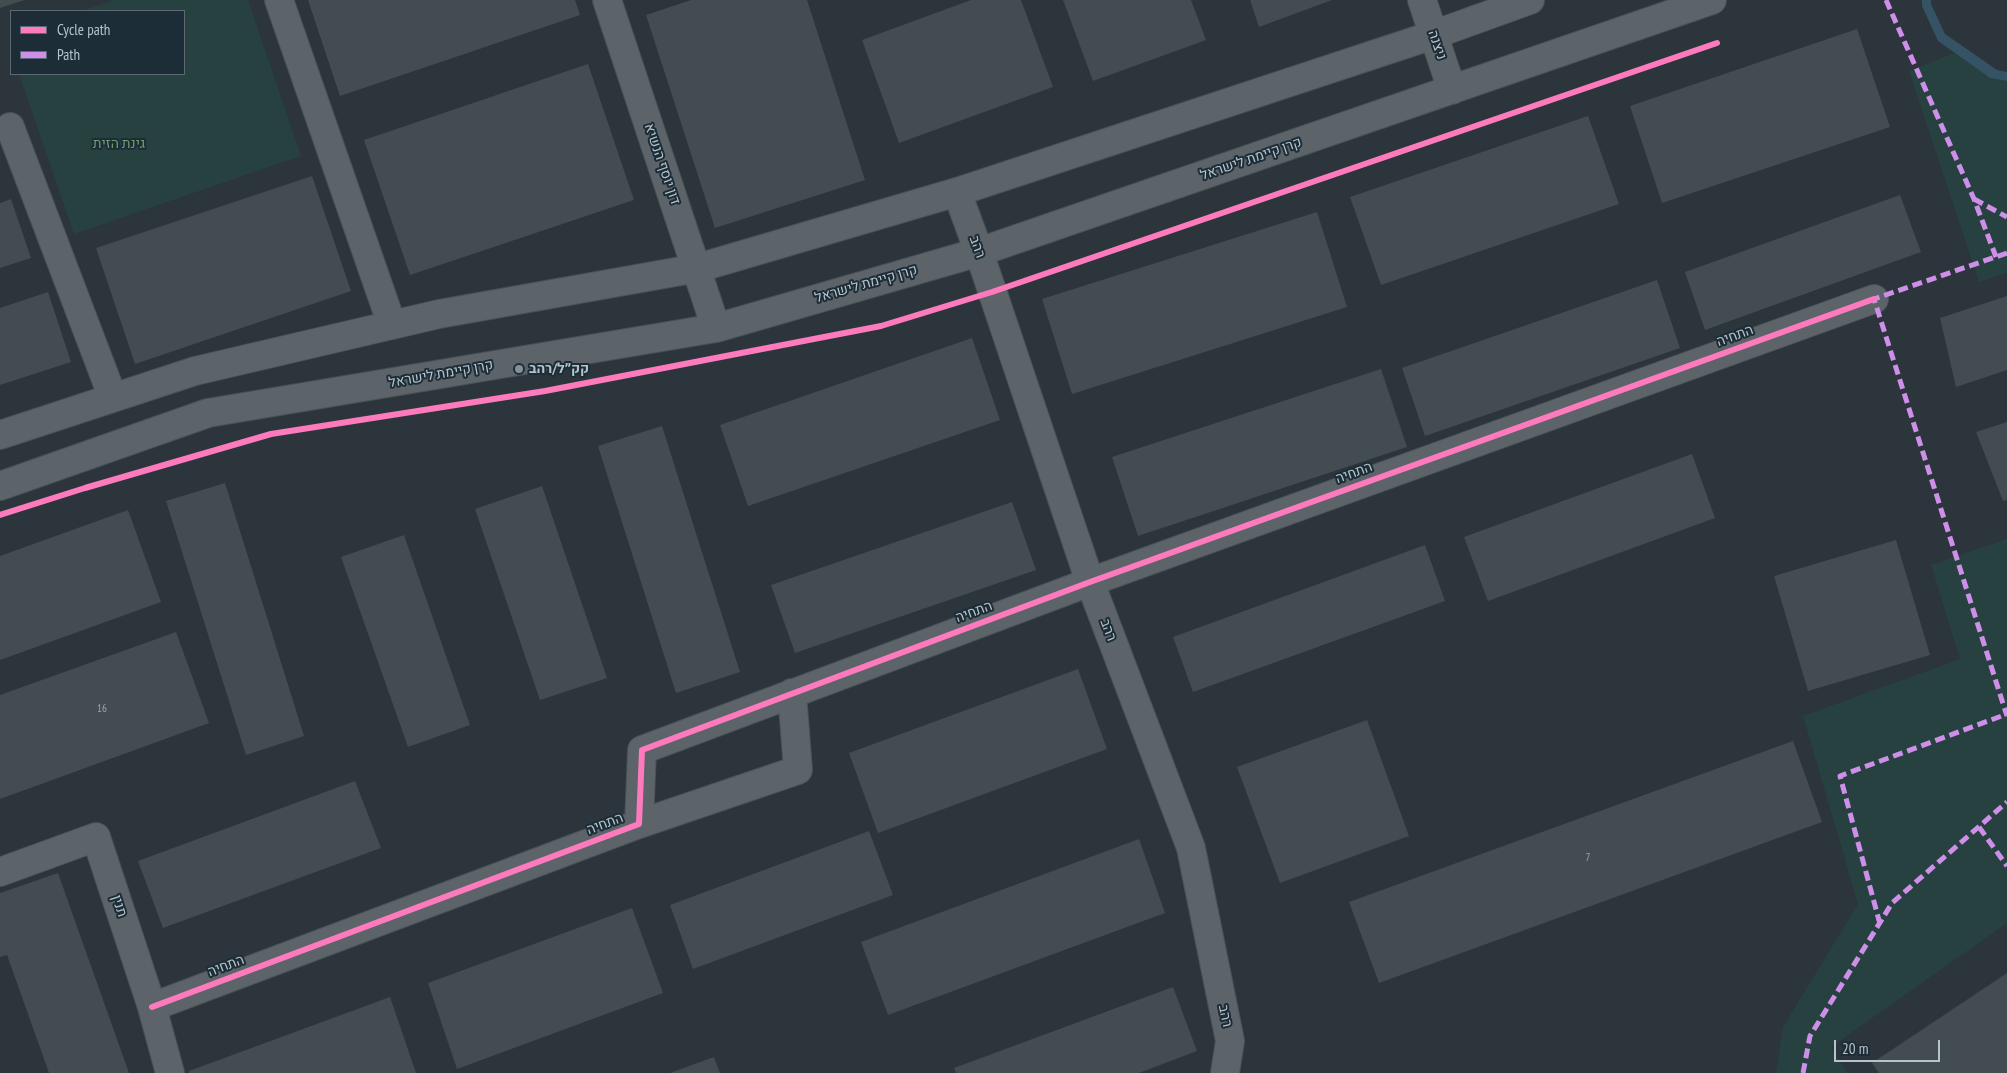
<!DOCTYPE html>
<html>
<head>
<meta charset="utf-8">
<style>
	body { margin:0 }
	#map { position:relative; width:2007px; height:1073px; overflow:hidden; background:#2b353b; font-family:"PT Sans Narrow",sans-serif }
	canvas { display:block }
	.legend { position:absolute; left:10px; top:10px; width:175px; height:65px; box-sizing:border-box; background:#1d2d37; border:1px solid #5a6973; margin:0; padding:6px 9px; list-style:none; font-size:15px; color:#b5c3cc }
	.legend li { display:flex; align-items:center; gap:10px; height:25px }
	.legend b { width:25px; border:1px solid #5a6973 }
	.scale { position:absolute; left:1834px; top:1040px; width:106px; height:22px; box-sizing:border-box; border:2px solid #b5c3cc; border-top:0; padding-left:6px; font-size:15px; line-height:18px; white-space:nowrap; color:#b5c3cc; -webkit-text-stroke:4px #1d2d37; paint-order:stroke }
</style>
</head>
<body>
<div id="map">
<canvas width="2007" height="1073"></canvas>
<ul class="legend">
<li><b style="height:6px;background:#fd7abc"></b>Cycle path</li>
<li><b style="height:6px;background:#ce8fe9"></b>Path</li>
</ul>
<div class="scale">20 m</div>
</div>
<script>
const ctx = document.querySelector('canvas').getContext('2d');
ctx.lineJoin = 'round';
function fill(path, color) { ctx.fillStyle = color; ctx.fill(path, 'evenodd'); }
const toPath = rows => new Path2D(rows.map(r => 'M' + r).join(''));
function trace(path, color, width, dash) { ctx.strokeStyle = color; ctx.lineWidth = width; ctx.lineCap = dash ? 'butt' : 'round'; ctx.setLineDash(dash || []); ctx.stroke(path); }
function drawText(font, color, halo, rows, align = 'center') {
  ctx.font = font + ' "PT Sans Narrow",Heebo,sans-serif'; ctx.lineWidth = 4; ctx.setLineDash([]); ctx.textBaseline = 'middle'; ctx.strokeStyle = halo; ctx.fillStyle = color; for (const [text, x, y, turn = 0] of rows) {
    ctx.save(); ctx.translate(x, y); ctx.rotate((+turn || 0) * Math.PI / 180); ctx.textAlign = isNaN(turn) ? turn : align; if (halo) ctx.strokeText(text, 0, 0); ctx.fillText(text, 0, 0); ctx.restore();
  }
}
fill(toPath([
	[114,0,248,0,301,156,74,234,19,74,184,74,184,11,81,11],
	[1954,53,1990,78,2007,81,2007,273,1979,282,1909,71],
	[2007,539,2007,923,1831,1047,1848,1073,1776,1073,1783,1027,1858,904,1803,716,1960,659,1931,565]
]), '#274140');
fill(toPath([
	[1922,0,1931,0,1931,4,1945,34,1997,70,2007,72,2007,81,1990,78,1938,41,1922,6]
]), '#365366');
fill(toPath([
	[0,0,25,0,0,8],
	[308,0,575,0,580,15,340,96],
	[691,0,807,0,865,180,715,228,646,15],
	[971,0,1021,0,1053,87,899,143,862,40],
	[1063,0,1191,0,1206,40,1093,81],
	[1250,0,1332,0,1259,27],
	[1857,29,1890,127,1662,203,1630,106],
	[588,64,634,200,410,275,364,140],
	[1588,116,1619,204,1381,285,1350,197],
	[312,176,351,291,135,364,96,248],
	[1900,195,1921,252,1705,330,1685,272],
	[11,199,31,258,0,268,0,203],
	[1317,212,1347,307,1072,394,1042,299],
	[1657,280,1680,348,1425,436,1402,368],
	[48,292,71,362,0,385,0,308],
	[2007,296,2007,370,1956,387,1940,318],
	[972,338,1000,420,748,506,720,425],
	[1381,369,1407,447,1138,536,1112,457],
	[2007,422,2007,500,2003,501,1976,432],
	[662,426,740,672,676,693,598,446],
	[1692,454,1715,518,1488,601,1464,537],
	[225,483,304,736,246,755,166,501],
	[542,486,607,678,540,700,475,509],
	[1012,502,1036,570,795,653,771,585],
	[128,510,161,602,0,660,0,556],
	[404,535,470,725,408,747,341,557],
	[1896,540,1930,655,1808,691,1774,576],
	[1425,545,1445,601,1193,692,1173,637],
	[176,632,209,723,0,799,0,695],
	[1078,669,1107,749,878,833,849,753],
	[1367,720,1409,836,1280,883,1237,767],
	[1793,741,1822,822,1379,983,1349,902],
	[355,781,381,848,163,928,138,861],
	[869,831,893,895,693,969,670,905],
	[1139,839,1165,913,888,1015,861,942],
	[58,873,129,1073,49,1073,7,955,0,957,0,893],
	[632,908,663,993,457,1069,428,983],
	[2007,973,2007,1073,1879,1073,1872,1063],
	[1173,987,1197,1051,1139,1073,956,1073,954,1068],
	[390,997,416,1073,189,1073,189,1071],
	[714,1057,720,1073,670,1073]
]), '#434c51');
const minor = toPath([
	[279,0,392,325],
	[607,0,716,328],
	[1422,0,1452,90],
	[10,127,113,398],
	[957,192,979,252,1090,582,1191,848,1230,1041,1225,1073],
	[0,435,195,371,439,314,698,268,957,192,1433,35,1530,0],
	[0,486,208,413,716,328,979,252,1712,0],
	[639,824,798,770,792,693],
	[0,872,96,837,152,1007,170,1073],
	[152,1007,639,824,642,750,1090,582,1874,299]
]);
trace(minor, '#495155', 30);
trace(minor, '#5c6369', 28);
trace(toPath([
	[1886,0,1974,199,1996,257],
	[1974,199,2007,217],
	[2007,253,1874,299,2007,716],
	[1979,827,2007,866],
	[1880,924,1840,776,2007,714],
	[1803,1073,1810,1036,1892,903,2007,802]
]), '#ce8fe9', 5, [10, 5]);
trace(toPath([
	[0,515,85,488,271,434,545,391,881,326,992,292,1717,43],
	[152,1007,639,824,642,750,1090,582,1874,299]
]), '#fd7abc', 6);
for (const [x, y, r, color] of [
	[519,369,5,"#859199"]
]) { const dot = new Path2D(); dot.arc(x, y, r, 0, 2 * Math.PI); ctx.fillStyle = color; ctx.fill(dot); trace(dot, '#1d2d37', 2); }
drawText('11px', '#98a5ad', null, [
	["16",102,709],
	["7",1588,858]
]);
drawText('14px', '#b5c3cc', '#1d2d37', [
	["ניצנה",1437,45,71],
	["קרן קיימת לישראל",1251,159,-19],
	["דון יוסף הנשיא",662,164,71],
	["רהב",977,247,70],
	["קרן קיימת לישראל",866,284,-16],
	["התחיה",1735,336,-20],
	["קרן קיימת לישראל",441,374,-10],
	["התחיה",1354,473,-20],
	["התחיה",974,612,-20],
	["רהב",1108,630,69],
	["התחיה",605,824,-21],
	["תנין",119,906,72],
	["התחיה",226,966,-21],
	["רהב",1225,1016,78]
]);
drawText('14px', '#6b9e6d', '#1d2d37', [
	["גינת הזית",119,144]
]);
drawText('bold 14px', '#b5c3cc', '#1d2d37', [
	["קק״ל/רהב",529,369]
], 'left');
</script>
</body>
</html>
